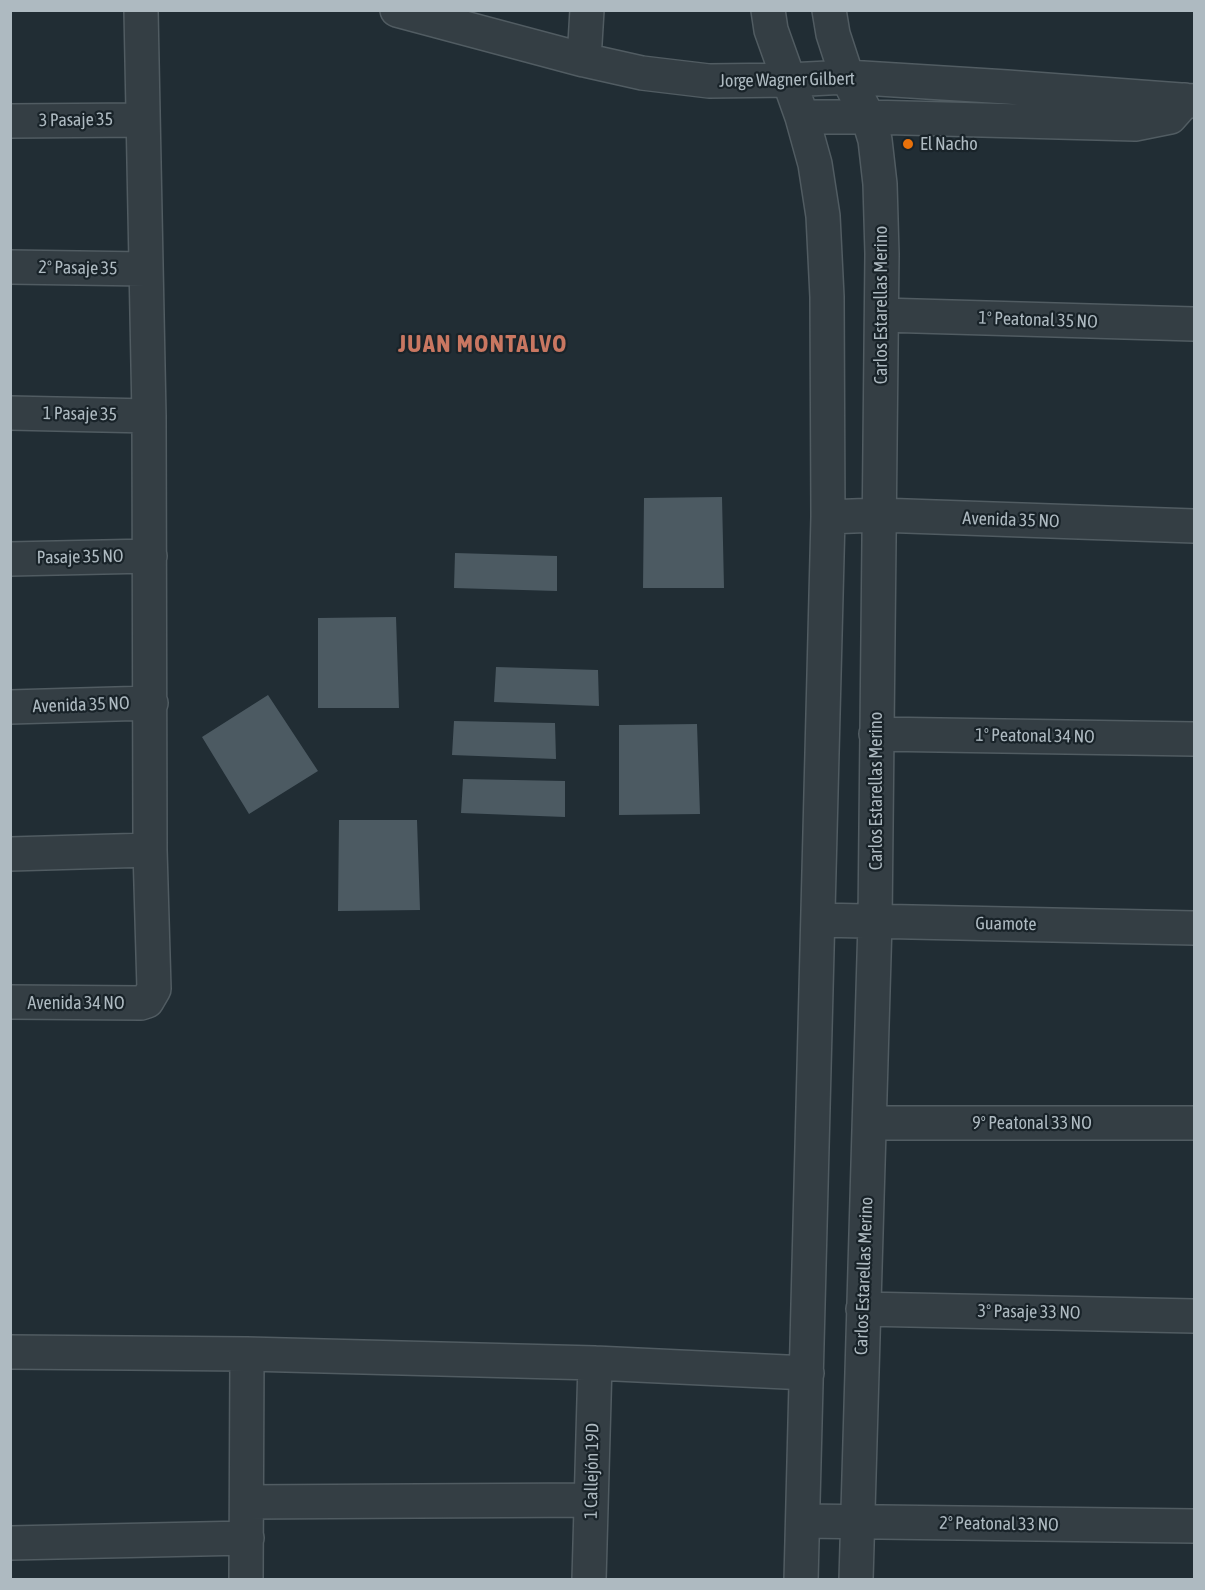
<!DOCTYPE html>
<html>
<head>
<meta charset="utf-8">
<style>
	body { margin:0 }
	#map { position:relative; width:1205px; height:1590px; overflow:hidden; background:#212d34; font-family:"Asap Condensed",sans-serif }
	canvas { display:block }
	.frame { position:absolute; inset:0; border:12px solid #aebac1; pointer-events:none }
</style>
</head>
<body>
<div id="map">
<canvas width="1205" height="1590"></canvas>
<div class="frame"></div>
</div>
<script>
const ctx = document.querySelector('canvas').getContext('2d');
ctx.lineJoin = 'round';
function fill(path, color) { ctx.fillStyle = color; ctx.fill(path, 'evenodd'); }
const toPath = rows => new Path2D(rows.map(r => 'M' + r).join(''));
function trace(path, color, width, dash) { ctx.strokeStyle = color; ctx.lineWidth = width; ctx.lineCap = dash ? 'butt' : 'round'; ctx.setLineDash(dash || []); ctx.stroke(path); }
function drawText(font, color, halo, rows, align = 'center') {
  ctx.font = font + ' "Asap Condensed",sans-serif'; ctx.lineWidth = 4.5; ctx.setLineDash([]); ctx.textBaseline = 'middle'; ctx.strokeStyle = halo; ctx.fillStyle = color; for (const [text, x, y, turn = 0] of rows) {
    ctx.save(); ctx.translate(x, y); ctx.rotate((+turn || 0) * Math.PI / 180); ctx.textAlign = isNaN(turn) ? turn : align; if (halo) ctx.strokeText(text, 0, 0); ctx.fillText(text, 0, 0); ctx.restore();
  }
}
fill(toPath([
	[722,497,724,588,643,588,644,498],
	[455,553,557,556,557,591,454,588],
	[396,617,399,708,318,708,318,618],
	[496,667,598,670,599,706,494,702],
	[268,695,318,771,249,814,202,737],
	[454,721,555,723,556,759,452,755],
	[697,724,700,814,619,815,619,725],
	[463,779,565,781,565,817,461,813],
	[339,820,417,820,420,910,338,911]
]), '#4c5a62');
const minor = toPath([
	[397,10,584,60,642,73,709,81,789,80,847,77,1007,87,1194,101],
	[768,10,771,30,802,117,815,164,823,216,827,297,828,517,801,1580],
	[829,10,833,34,847,77,868,117,875,140,880,184,882,254,875,922,856,1580],
	[584,60,587,10],
	[802,117,868,117,1135,124,1170,117,1185,100],
	[10,121,141,120],
	[10,267,146,269],
	[882,315,1194,324],
	[10,413,149,416],
	[828,517,878,515,1194,526],
	[10,559,150,556],
	[10,707,151,703],
	[876,734,1194,739],
	[10,854,150,850],
	[818,920,1194,928],
	[10,1002,141,1003,147,1001,154,989,150,850,149,416,141,10],
	[870,1123,1194,1123],
	[863,1309,1194,1316],
	[10,1352,247,1354,595,1363,807,1373],
	[247,1502,591,1500],
	[803,1521,1194,1526],
	[10,1543,247,1538],
	[246,1580,247,1354],
	[589,1580,595,1363]
]);
trace(minor, '#515c62', 36);
trace(minor, '#343e44', 33);
for (const [x, y, r, color] of [
	[908,144,6,"#e8710a"]
]) { const dot = new Path2D(); dot.arc(x, y, r, 0, 2 * Math.PI); ctx.fillStyle = color; ctx.fill(dot); trace(dot, '#192329', 2); }
drawText('18px', '#aebac1', '#192329', [
	["Jorge Wagner Gilbert",787,80,-1],
	["3 Pasaje 35",76,120,-1],
	["2° Pasaje 35",78,268,1],
	["Carlos Estarellas Merino",881,305,-90],
	["1° Peatonal 35 NO",1038,320,2],
	["1 Pasaje 35",80,414,1],
	["Avenida 35 NO",1011,520,2],
	["Pasaje 35 NO",80,557,-1],
	["Avenida 35 NO",81,705,-2],
	["1° Peatonal 34 NO",1035,736,1],
	["Carlos Estarellas Merino",876,791,-90],
	["Guamote",1006,924,1],
	["Avenida 34 NO",76,1003],
	["9° Peatonal 33 NO",1032,1123],
	["Carlos Estarellas Merino",864,1276,-88],
	["3° Pasaje 33 NO",1029,1312,1],
	["1 Callejón 19D",592,1471,-89],
	["2° Peatonal 33 NO",999,1524,1]
]);
drawText('18px', '#aebac1', '#192329', [
	["El Nacho",920,144]
], 'left');
ctx.letterSpacing = '1.5px';
drawText('bold 24px', '#c97761', '#192329', [
	["JUAN MONTALVO",483,344]
]);
ctx.letterSpacing = '0px';
</script>
</body>
</html>
